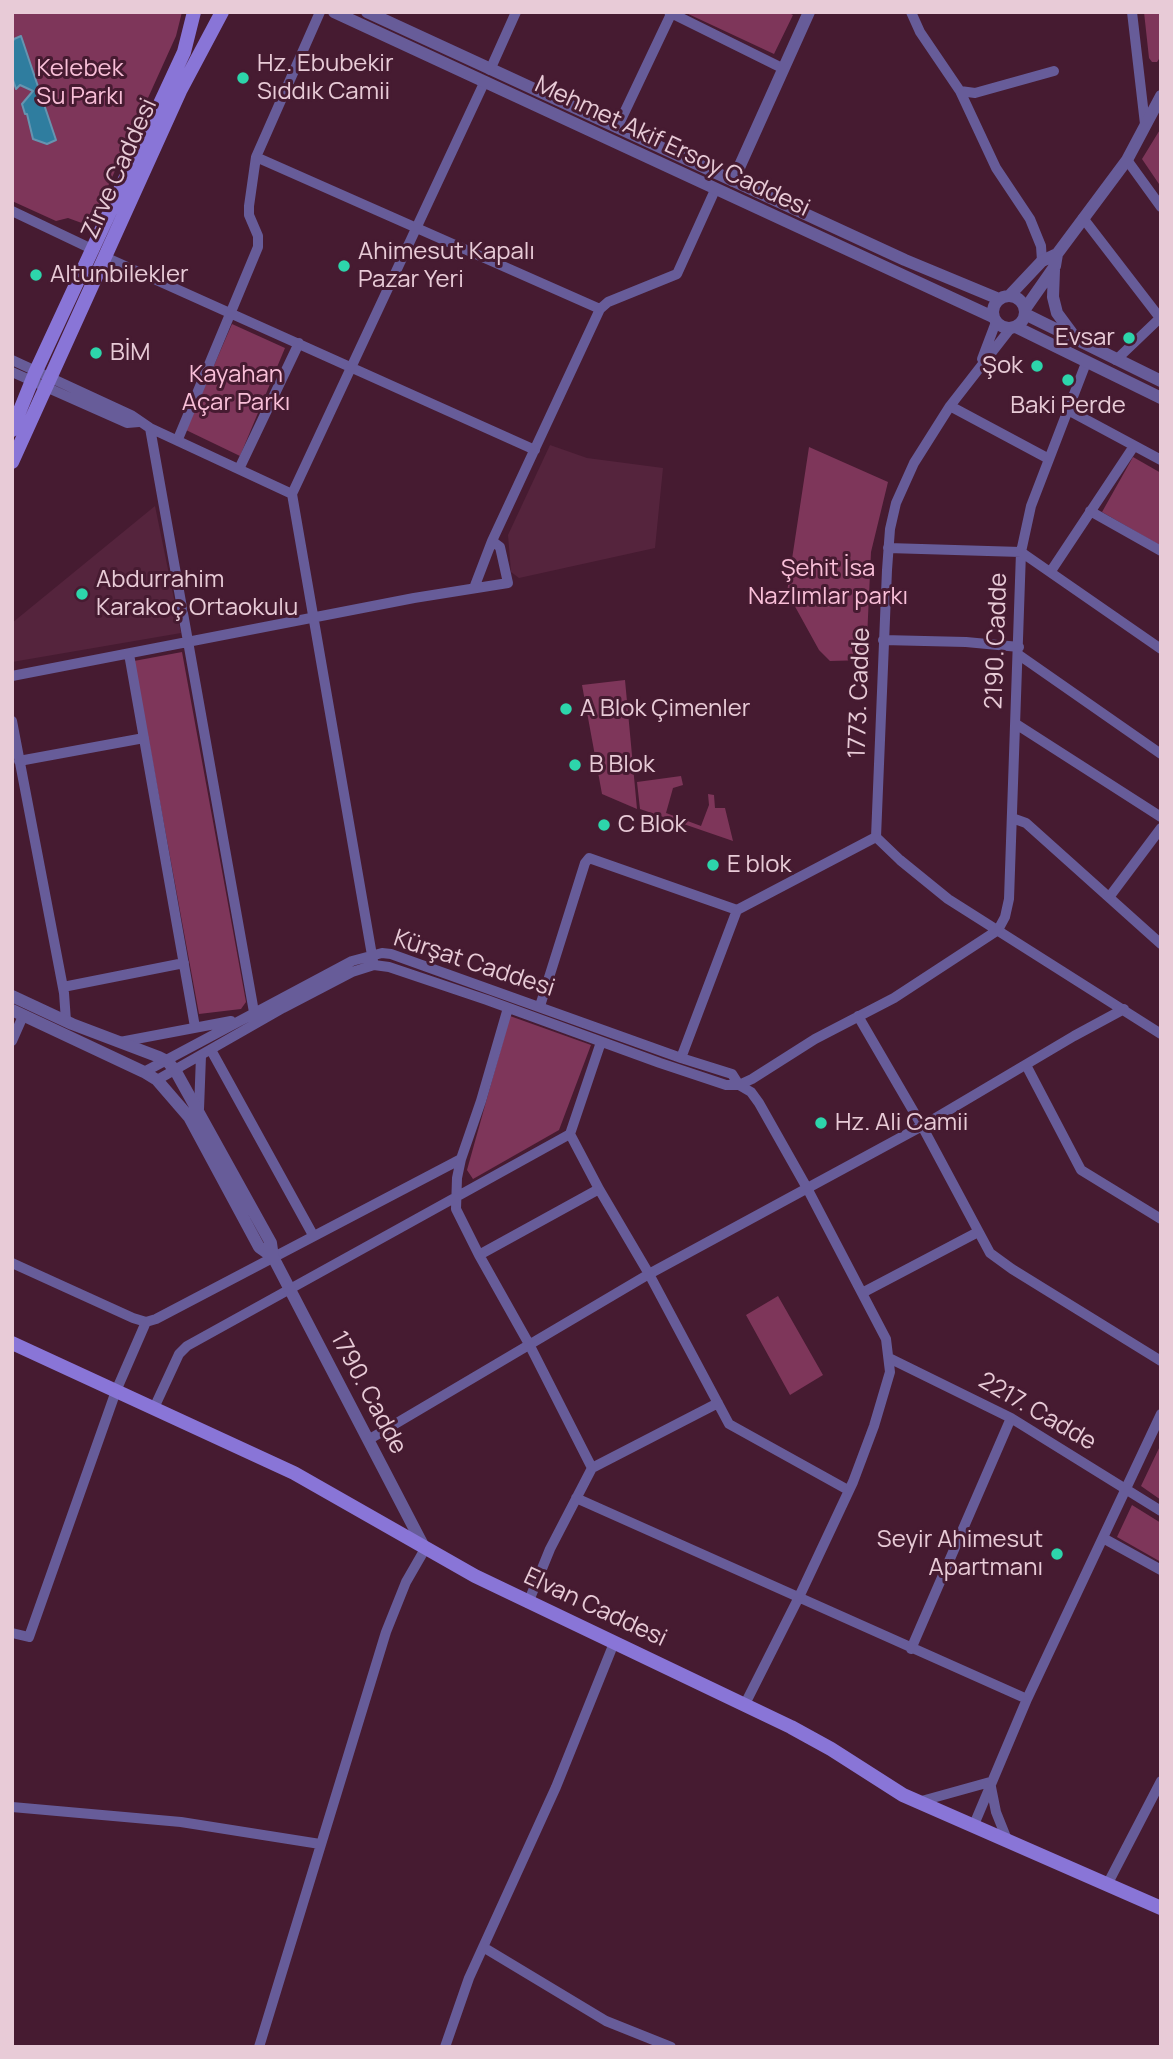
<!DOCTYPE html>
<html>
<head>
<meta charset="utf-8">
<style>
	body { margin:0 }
	#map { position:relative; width:1173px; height:2059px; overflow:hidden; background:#461b31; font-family:Manrope,sans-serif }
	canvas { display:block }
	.frame { position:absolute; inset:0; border:14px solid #e8cbd7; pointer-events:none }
</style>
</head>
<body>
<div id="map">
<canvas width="1173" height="2059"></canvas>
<div class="frame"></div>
</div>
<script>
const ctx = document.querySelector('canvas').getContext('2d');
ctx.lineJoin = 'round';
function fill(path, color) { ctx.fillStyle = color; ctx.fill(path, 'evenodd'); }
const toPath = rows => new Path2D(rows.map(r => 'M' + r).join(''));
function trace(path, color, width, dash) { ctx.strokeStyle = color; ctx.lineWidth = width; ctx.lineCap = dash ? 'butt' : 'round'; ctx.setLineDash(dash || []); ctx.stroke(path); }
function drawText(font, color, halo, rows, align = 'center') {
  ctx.font = font + ' Manrope,sans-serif'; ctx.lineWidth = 6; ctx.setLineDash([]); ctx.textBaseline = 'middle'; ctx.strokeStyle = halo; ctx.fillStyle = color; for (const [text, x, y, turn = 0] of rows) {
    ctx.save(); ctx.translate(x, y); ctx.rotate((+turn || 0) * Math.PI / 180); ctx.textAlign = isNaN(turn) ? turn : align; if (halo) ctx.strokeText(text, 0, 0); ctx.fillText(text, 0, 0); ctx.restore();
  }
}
fill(toPath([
	[550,445,587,458,663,468,655,548,519,578,511,572,508,535],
	[155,506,181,633,12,662,12,623]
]), '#55243d');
fill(toPath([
	[12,12,182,12,176,36,90,226,68,218,56,221,12,201],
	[684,12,787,12,793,15,774,54],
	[1144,12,1161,12,1161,56,1157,62,1152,62,1149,58],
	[1161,128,1161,181,1159,184,1142,159],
	[232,324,285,348,240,456,186,430],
	[809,447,888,482,871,552,866,660,830,661,819,650,787,592],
	[1133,457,1161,473,1161,546,1102,512],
	[182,652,246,1002,241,1009,199,1014,134,661],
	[625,680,637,809,602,794,582,685],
	[681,776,683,785,673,788,666,813,701,826,709,805,708,794,714,795,715,808,725,808,733,841,640,809,637,782],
	[510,1016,591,1045,559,1130,473,1179,467,1170],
	[778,1296,823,1375,790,1395,746,1315],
	[1161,1444,1161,1500,1141,1486],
	[1132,1505,1161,1523,1161,1562,1117,1537]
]), '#7e365a');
const water = toPath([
	[21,36,56,140,47,144,33,139,27,114,25,114,22,104,33,91,20,85,16,89,12,77,12,43,14,39,21,36]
]);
fill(water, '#2f7d9f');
trace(water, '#6694b0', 2);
trace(toPath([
	[320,12,256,157,600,309,608,302,677,274,715,190],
	[669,12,782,68],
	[911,12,920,32,960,91,996,168,1030,219,1041,246,1042,261],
	[1132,12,1145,124],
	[490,70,516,12],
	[960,91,975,93,1054,71],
	[617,128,672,12],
	[1127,160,1161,207],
	[12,211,94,250],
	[1083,218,1160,318],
	[105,257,535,450],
	[982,359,996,322],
	[12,360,131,415,150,428,292,494],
	[1116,360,1161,317],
	[12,372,127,423,139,422],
	[950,406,1049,459],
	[1068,410,1161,460],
	[150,428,254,1012],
	[178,439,258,247,258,236,249,215,249,206,256,157],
	[239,469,299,343],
	[1090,511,1161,551],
	[888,548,1021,552,1161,649],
	[1051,571,1134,446],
	[474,588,492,541,600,309],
	[883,640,966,642,1019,647],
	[129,654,195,1027],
	[1019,655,1161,754],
	[12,676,414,598,508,583,500,547,492,541],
	[12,721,64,993,66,1021],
	[1016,724,1161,817],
	[19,761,144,738],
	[1012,818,1026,823,1161,944],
	[876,837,887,570,890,529,896,503,914,463,950,406,1010,329],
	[1110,896,1161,828],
	[998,930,1005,917,1009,899,1021,552,1031,506,1086,363],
	[373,961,292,494,484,83],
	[63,987,184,963],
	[540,1006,585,863,589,858,737,910],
	[508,1008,481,1101,461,1159,457,1178,456,1209,479,1255,529,1344,592,1468,550,1549,528,1603],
	[858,1016,922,1126,990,1253,1012,1269,1161,1361],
	[12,1041,23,1016],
	[120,1042,231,1021],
	[601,1042,570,1134,599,1189,649,1274,729,1424,848,1490],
	[211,1050,313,1235],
	[681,1058,737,910,876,837,900,860,948,899,1161,1034],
	[1026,1065,1081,1170,1161,1219],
	[144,1072,352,961,382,953,391,954,681,1058,732,1074,739,1085,751,1092,759,1103,807,1188,886,1339,890,1372,874,1426,853,1482,799,1597,745,1704],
	[157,1080,283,1008,352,972,374,965,389,967,487,1000,660,1063,726,1085,739,1085,752,1079,815,1039,894,998,998,930],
	[199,1109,201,1056],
	[479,1255,599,1189],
	[12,1263,133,1318,146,1322,156,1319,461,1159],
	[862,1293,978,1232],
	[889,1358,1011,1418,1161,1511],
	[154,1408,179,1354,187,1346,570,1134],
	[368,1440,649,1274,922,1126,1074,1036,1124,1009],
	[592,1468,718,1403],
	[576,1498,1027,1699],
	[1103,1538,1161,1570],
	[12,1633,29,1637,116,1391,146,1322],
	[911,1649,1011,1418],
	[918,1802,990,1782,996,1812,1008,1842],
	[12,1807,181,1822,320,1844],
	[973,1827,1027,1699,1161,1414],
	[1107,1885,1161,1781],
	[483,1947,606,2021,671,2047],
	[259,2047,386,1632,406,1582,425,1549],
	[445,2047,469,1978,556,1787,614,1643]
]), '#675c99', 10);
trace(toPath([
	[334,12,993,317],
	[367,12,905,260,999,299],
	[733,181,809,12],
	[1054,270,1053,297,1057,313,1074,336],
	'993 312a16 16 0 1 1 32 0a16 16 0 1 1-32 0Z',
	[1009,296,1042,261,1057,254],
	[1025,309,1055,266,1057,254,1127,160,1161,96],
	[1025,314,1161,381],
	[1016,327,1161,398],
	[12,996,72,1024,159,1057,167,1061,175,1070,271,1243,273,1257,425,1549],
	[12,1010,144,1072,157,1080,189,1117,259,1247,273,1257]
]), '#675c99', 12);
trace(toPath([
	[12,430,35,373,184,52,194,12],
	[12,462,180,91,222,12],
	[12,1343,294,1473,475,1576,791,1727,831,1749,903,1795,1161,1908]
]), '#8975d7', 14);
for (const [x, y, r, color] of [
	[243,78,7,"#2dd5ab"],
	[344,266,7,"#2dd5ab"],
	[36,275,7,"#2dd5ab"],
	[1129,338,7,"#2dd5ab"],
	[96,353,7,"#2dd5ab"],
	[1037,366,7,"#2dd5ab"],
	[1068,380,7,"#2dd5ab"],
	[82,594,7,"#2dd5ab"],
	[566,709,7,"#2dd5ab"],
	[575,765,7,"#2dd5ab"],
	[604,825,7,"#2dd5ab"],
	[713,865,7,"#2dd5ab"],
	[821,1123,7,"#2dd5ab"],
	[1057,1554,7,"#2dd5ab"]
]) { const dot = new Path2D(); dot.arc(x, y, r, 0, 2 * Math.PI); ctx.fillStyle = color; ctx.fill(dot); trace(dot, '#461b31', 2.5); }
drawText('24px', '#e8cbd7', '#461b31', [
	["Hz. Ebubekir",257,64],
	["Sıddık Camii",257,92],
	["Ahimesut Kapalı",358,252],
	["Pazar Yeri",358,280],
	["Altunbilekler",50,275],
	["Evsar",1115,338,"right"],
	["BİM",110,353],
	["Şok",1023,366,"right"],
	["Baki Perde",1068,406,"center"],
	["Abdurrahim",96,580],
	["Karakoç Ortaokulu",96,608],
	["A Blok Çimenler",580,709],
	["B Blok",589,765],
	["C Blok",618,825],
	["E blok",727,865],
	["Hz. Ali Camii",835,1123],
	["Seyir Ahimesut",1043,1540,"right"],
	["Apartmanı",1043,1568,"right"]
], 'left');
drawText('24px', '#f9bfd8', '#461b31', [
	["Kelebek",80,69],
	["Su Parkı",80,97],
	["Kayahan",236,375],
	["Açar Parkı",236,403],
	["Şehit İsa",828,569],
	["Nazlımlar parkı",828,597]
]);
drawText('24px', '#e8cbd7', '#461b31', [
	["Mehmet Akif Ersoy Caddesi",672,147,25],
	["Zirve Caddesi",120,169,-66],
	["2190. Cadde",997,641,-88],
	["1773. Cadde",860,693,-88],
	["Kürşat Caddesi",474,964,18],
	["1790. Cadde",368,1393,62],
	["2217. Cadde",1037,1412,30],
	["Elvan Caddesi",595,1608,25]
]);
</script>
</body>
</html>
